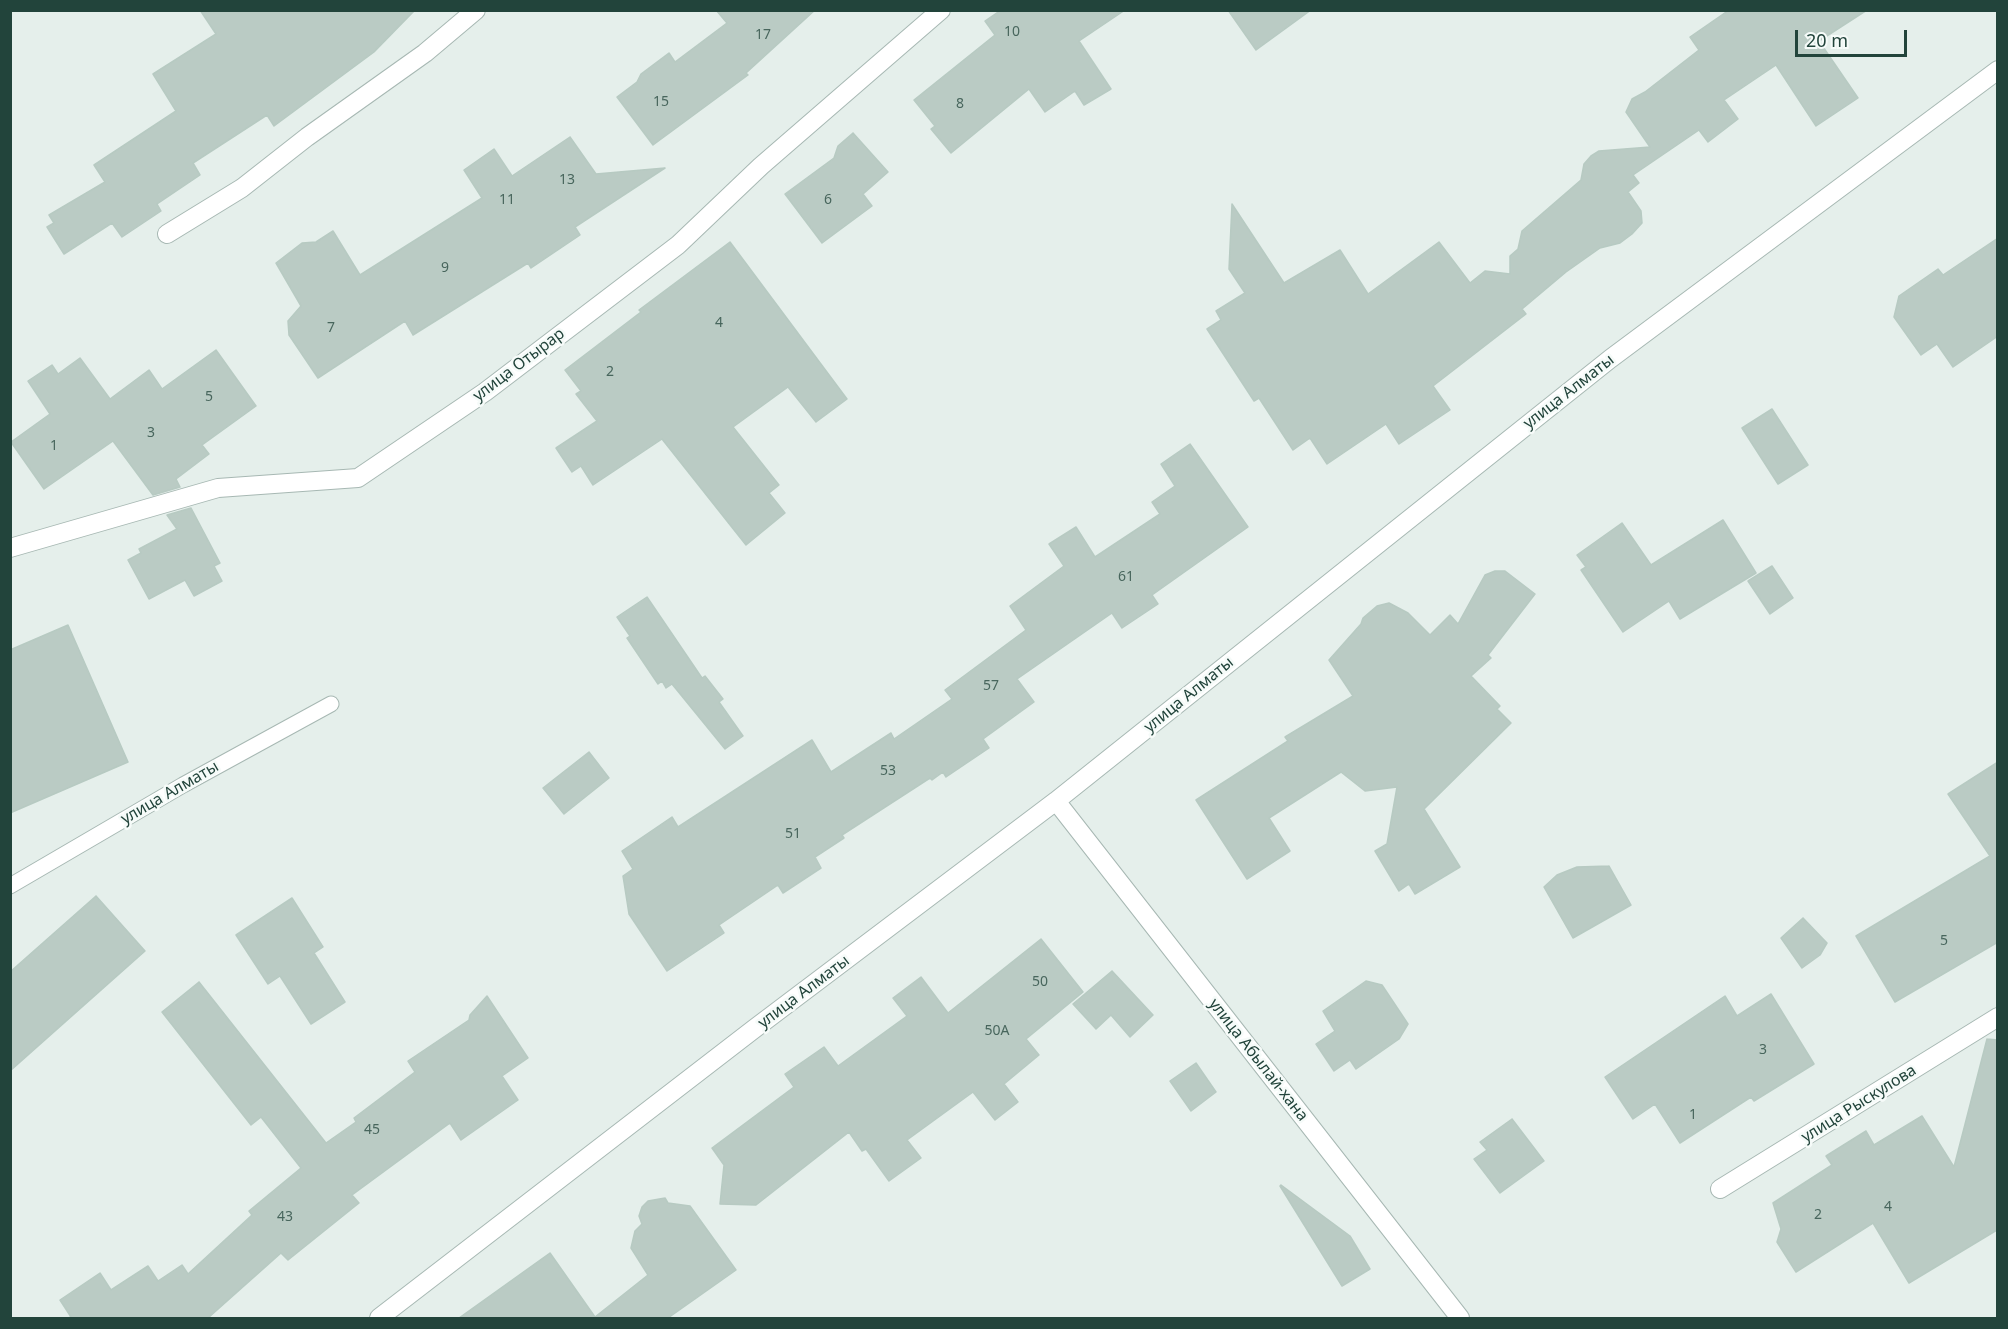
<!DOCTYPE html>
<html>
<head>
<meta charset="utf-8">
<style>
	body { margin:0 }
	#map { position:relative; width:2008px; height:1329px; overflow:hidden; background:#e5efeb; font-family:"Noto Sans",sans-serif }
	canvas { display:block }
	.frame { position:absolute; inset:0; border:12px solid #22443b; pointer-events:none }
	.scale { position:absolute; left:1795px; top:30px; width:112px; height:27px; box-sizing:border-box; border:3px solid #22443b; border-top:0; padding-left:8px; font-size:18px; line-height:21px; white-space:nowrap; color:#22443b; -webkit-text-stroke:4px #f6fbf9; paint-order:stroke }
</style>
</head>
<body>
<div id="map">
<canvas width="2008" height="1329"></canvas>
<div class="frame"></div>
<div class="scale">20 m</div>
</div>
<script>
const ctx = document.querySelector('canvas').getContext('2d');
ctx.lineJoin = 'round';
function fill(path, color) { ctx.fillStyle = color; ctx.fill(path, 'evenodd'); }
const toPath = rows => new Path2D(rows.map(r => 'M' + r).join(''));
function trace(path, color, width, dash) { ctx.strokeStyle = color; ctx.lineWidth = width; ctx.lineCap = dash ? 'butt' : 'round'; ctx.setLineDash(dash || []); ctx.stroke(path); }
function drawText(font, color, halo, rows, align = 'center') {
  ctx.font = font + ' "Noto Sans",sans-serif'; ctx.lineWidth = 5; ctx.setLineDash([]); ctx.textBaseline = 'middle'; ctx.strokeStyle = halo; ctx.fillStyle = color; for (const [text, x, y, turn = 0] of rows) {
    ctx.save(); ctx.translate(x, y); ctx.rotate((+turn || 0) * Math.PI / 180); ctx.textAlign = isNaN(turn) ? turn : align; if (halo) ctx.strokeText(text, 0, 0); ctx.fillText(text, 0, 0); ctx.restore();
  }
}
const building = toPath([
	[200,10,415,10,374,52,274,126,267,115,193,163,200,175,157,204,161,211,122,237,112,223,64,254,47,227,54,223,49,215,105,182,94,165,176,111,153,74,216,34,200,10],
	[716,10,815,10,746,73,748,75,653,145,617,97,637,82,641,74,669,53,675,62,727,23,716,10],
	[1001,10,1125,10,1079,41,1111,89,1084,105,1075,91,1045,112,1029,89,951,153,931,129,935,126,914,100,995,35,985,21,1001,10],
	[1228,10,1311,10,1256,50,1228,10],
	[1729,10,1867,10,1819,41,1858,98,1816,126,1776,65,1724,100,1738,119,1708,142,1699,130,1633,175,1639,183,1628,192,1641,211,1642,223,1632,234,1620,243,1600,248,1566,272,1522,309,1526,314,1433,386,1450,410,1399,444,1386,424,1327,464,1310,438,1293,450,1259,398,1254,401,1207,329,1221,320,1216,311,1245,293,1229,269,1232,204,1284,283,1340,250,1368,294,1439,242,1470,283,1485,271,1510,274,1510,256,1518,249,1522,231,1581,180,1584,164,1591,156,1599,151,1650,147,1626,112,1632,99,1645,92,1699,50,1690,37,1729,10],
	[853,133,888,172,863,194,872,206,822,243,785,194,834,158,838,146,853,133],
	[570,137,596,174,665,168,575,227,580,235,531,268,528,263,413,335,405,321,318,378,289,335,288,321,301,306,276,263,302,243,316,242,333,231,360,275,482,198,464,170,494,149,512,176,570,137],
	[1998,238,1998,336,1953,367,1937,344,1921,355,1894,317,1899,296,1938,269,1943,275,1998,238],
	[730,242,847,399,816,422,788,387,733,427,779,485,769,493,785,513,746,545,662,439,593,485,581,466,572,472,556,448,597,421,576,394,581,391,565,370,641,312,639,310,730,242],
	[216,350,256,406,202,445,209,454,176,479,180,487,153,495,113,441,44,489,11,442,50,414,28,381,52,365,58,374,80,358,110,399,149,370,162,389,216,350],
	[1772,409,1808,465,1778,484,1742,428,1772,409],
	[1190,444,1248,527,1152,595,1158,604,1122,628,1112,613,1017,679,1034,702,983,739,989,748,946,777,943,772,932,780,930,778,842,835,844,838,815,857,821,868,783,893,778,885,719,925,724,933,667,971,629,914,623,876,633,869,622,851,672,817,678,827,812,740,831,772,891,733,894,739,952,699,945,690,1026,630,1010,606,1064,566,1049,544,1076,527,1095,557,1160,514,1152,502,1175,486,1161,464,1190,444],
	[191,508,220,563,214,566,222,581,194,596,185,580,149,599,128,560,141,553,139,549,177,529,167,515,191,508],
	[1723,520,1756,573,1680,619,1669,601,1623,632,1581,570,1586,567,1577,555,1622,523,1651,565,1723,520],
	[1772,566,1793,598,1770,614,1748,581,1772,566],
	[1495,571,1505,571,1535,594,1488,655,1491,658,1471,676,1500,706,1497,709,1511,723,1424,809,1460,867,1415,894,1409,884,1399,891,1375,851,1387,844,1397,787,1365,791,1341,772,1269,818,1290,851,1247,879,1196,800,1288,741,1285,737,1353,696,1329,660,1361,624,1363,618,1377,606,1389,603,1408,613,1430,635,1450,615,1458,624,1485,575,1495,571],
	[647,597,702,678,705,676,723,699,719,702,743,736,725,749,672,684,666,688,662,681,658,684,627,638,630,636,617,617,647,597],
	[68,625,128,762,10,813,10,650,68,625],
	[589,752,609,778,564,814,543,788,589,752],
	[1998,762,1998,942,1895,1002,1856,936,1990,856,1948,794,1998,762],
	[1609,866,1631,905,1573,938,1544,887,1557,875,1577,867,1609,866],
	[96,896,145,951,10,1071,10,972,96,896],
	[292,898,323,947,314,953,345,1002,311,1024,280,976,268,984,236,935,292,898],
	[1803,918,1827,943,1820,955,1802,968,1781,938,1803,918],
	[1041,939,1083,992,1026,1039,1039,1055,1004,1084,1018,1102,995,1120,973,1092,907,1140,921,1158,889,1181,866,1149,862,1151,849,1132,756,1205,720,1204,724,1165,712,1148,794,1087,785,1074,824,1047,838,1066,907,1016,893,998,921,977,948,1013,1041,939],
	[1112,971,1153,1015,1130,1037,1111,1015,1096,1029,1073,1004,1112,971],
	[1366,981,1382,985,1408,1024,1399,1039,1356,1069,1350,1060,1334,1071,1316,1044,1335,1031,1323,1011,1366,981],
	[199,982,326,1143,356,1122,354,1118,415,1072,408,1061,469,1020,470,1015,487,996,528,1058,502,1076,518,1100,461,1140,450,1123,352,1195,359,1203,288,1260,281,1253,208,1318,68,1318,71,1317,60,1300,100,1273,111,1290,148,1266,158,1281,182,1265,188,1274,252,1215,249,1211,301,1168,261,1117,251,1125,162,1012,199,982],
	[1771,994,1814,1064,1754,1101,1751,1097,1680,1143,1655,1104,1633,1119,1605,1077,1725,996,1737,1016,1771,994],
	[1987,1039,1998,1040,1997,1230,1909,1283,1873,1223,1796,1272,1777,1242,1781,1229,1773,1203,1832,1165,1826,1156,1866,1131,1874,1145,1922,1116,1954,1167,1987,1039],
	[1196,1063,1216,1092,1191,1111,1170,1081,1196,1063],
	[1512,1119,1544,1161,1500,1193,1474,1159,1487,1150,1480,1142,1512,1119],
	[1281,1185,1350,1236,1370,1269,1342,1286,1280,1186,1281,1185],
	[665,1198,668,1203,690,1206,736,1270,668,1318,459,1318,550,1253,595,1317,648,1275,631,1248,635,1231,642,1224,639,1216,642,1207,648,1201,665,1198]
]);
fill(building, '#bacbc4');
trace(building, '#b7cac2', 1.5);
const lane = toPath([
	[10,886,183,785,331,704]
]);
const street = toPath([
	[167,234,242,188,307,137,425,53,476,10],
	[10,548,218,488,358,478,485,392,678,245,761,166,941,10],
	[1056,801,1460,1318],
	[1720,1189,1998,1017],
	[379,1318,754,1029,1056,801,1610,359,1998,70]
]);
trace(lane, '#a7b8b3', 17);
trace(street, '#a7b8b3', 20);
trace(lane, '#fff', 15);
trace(street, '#fff', 18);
drawText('14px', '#48665d', null, [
	["10",1012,32],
	["17",763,35],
	["15",661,102],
	["8",960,104],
	["13",567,180],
	["11",507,200],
	["6",828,200],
	["9",445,268],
	["4",719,323],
	["7",331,328],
	["2",610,372],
	["5",209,397],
	["3",151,433],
	["1",54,446],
	["61",1126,577],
	["57",991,686],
	["53",888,771],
	["51",793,834],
	["5",1944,941],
	["50",1040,982],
	["50А",997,1031],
	["3",1763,1050],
	["1",1693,1115],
	["45",372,1130],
	["4",1888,1207],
	["2",1818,1215],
	["43",285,1217]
]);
drawText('16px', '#22443b', '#f6fbf9', [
	["улица Отырар",519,365,-37],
	["улица Алматы",1569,392,-38],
	["улица Алматы",1189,695,-39],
	["улица Алматы",170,793,-30],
	["улица Алматы",804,992,-37],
	["улица Абылай-хана",1258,1060,52],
	["улица Рыскулова",1859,1104,-32]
]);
</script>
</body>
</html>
